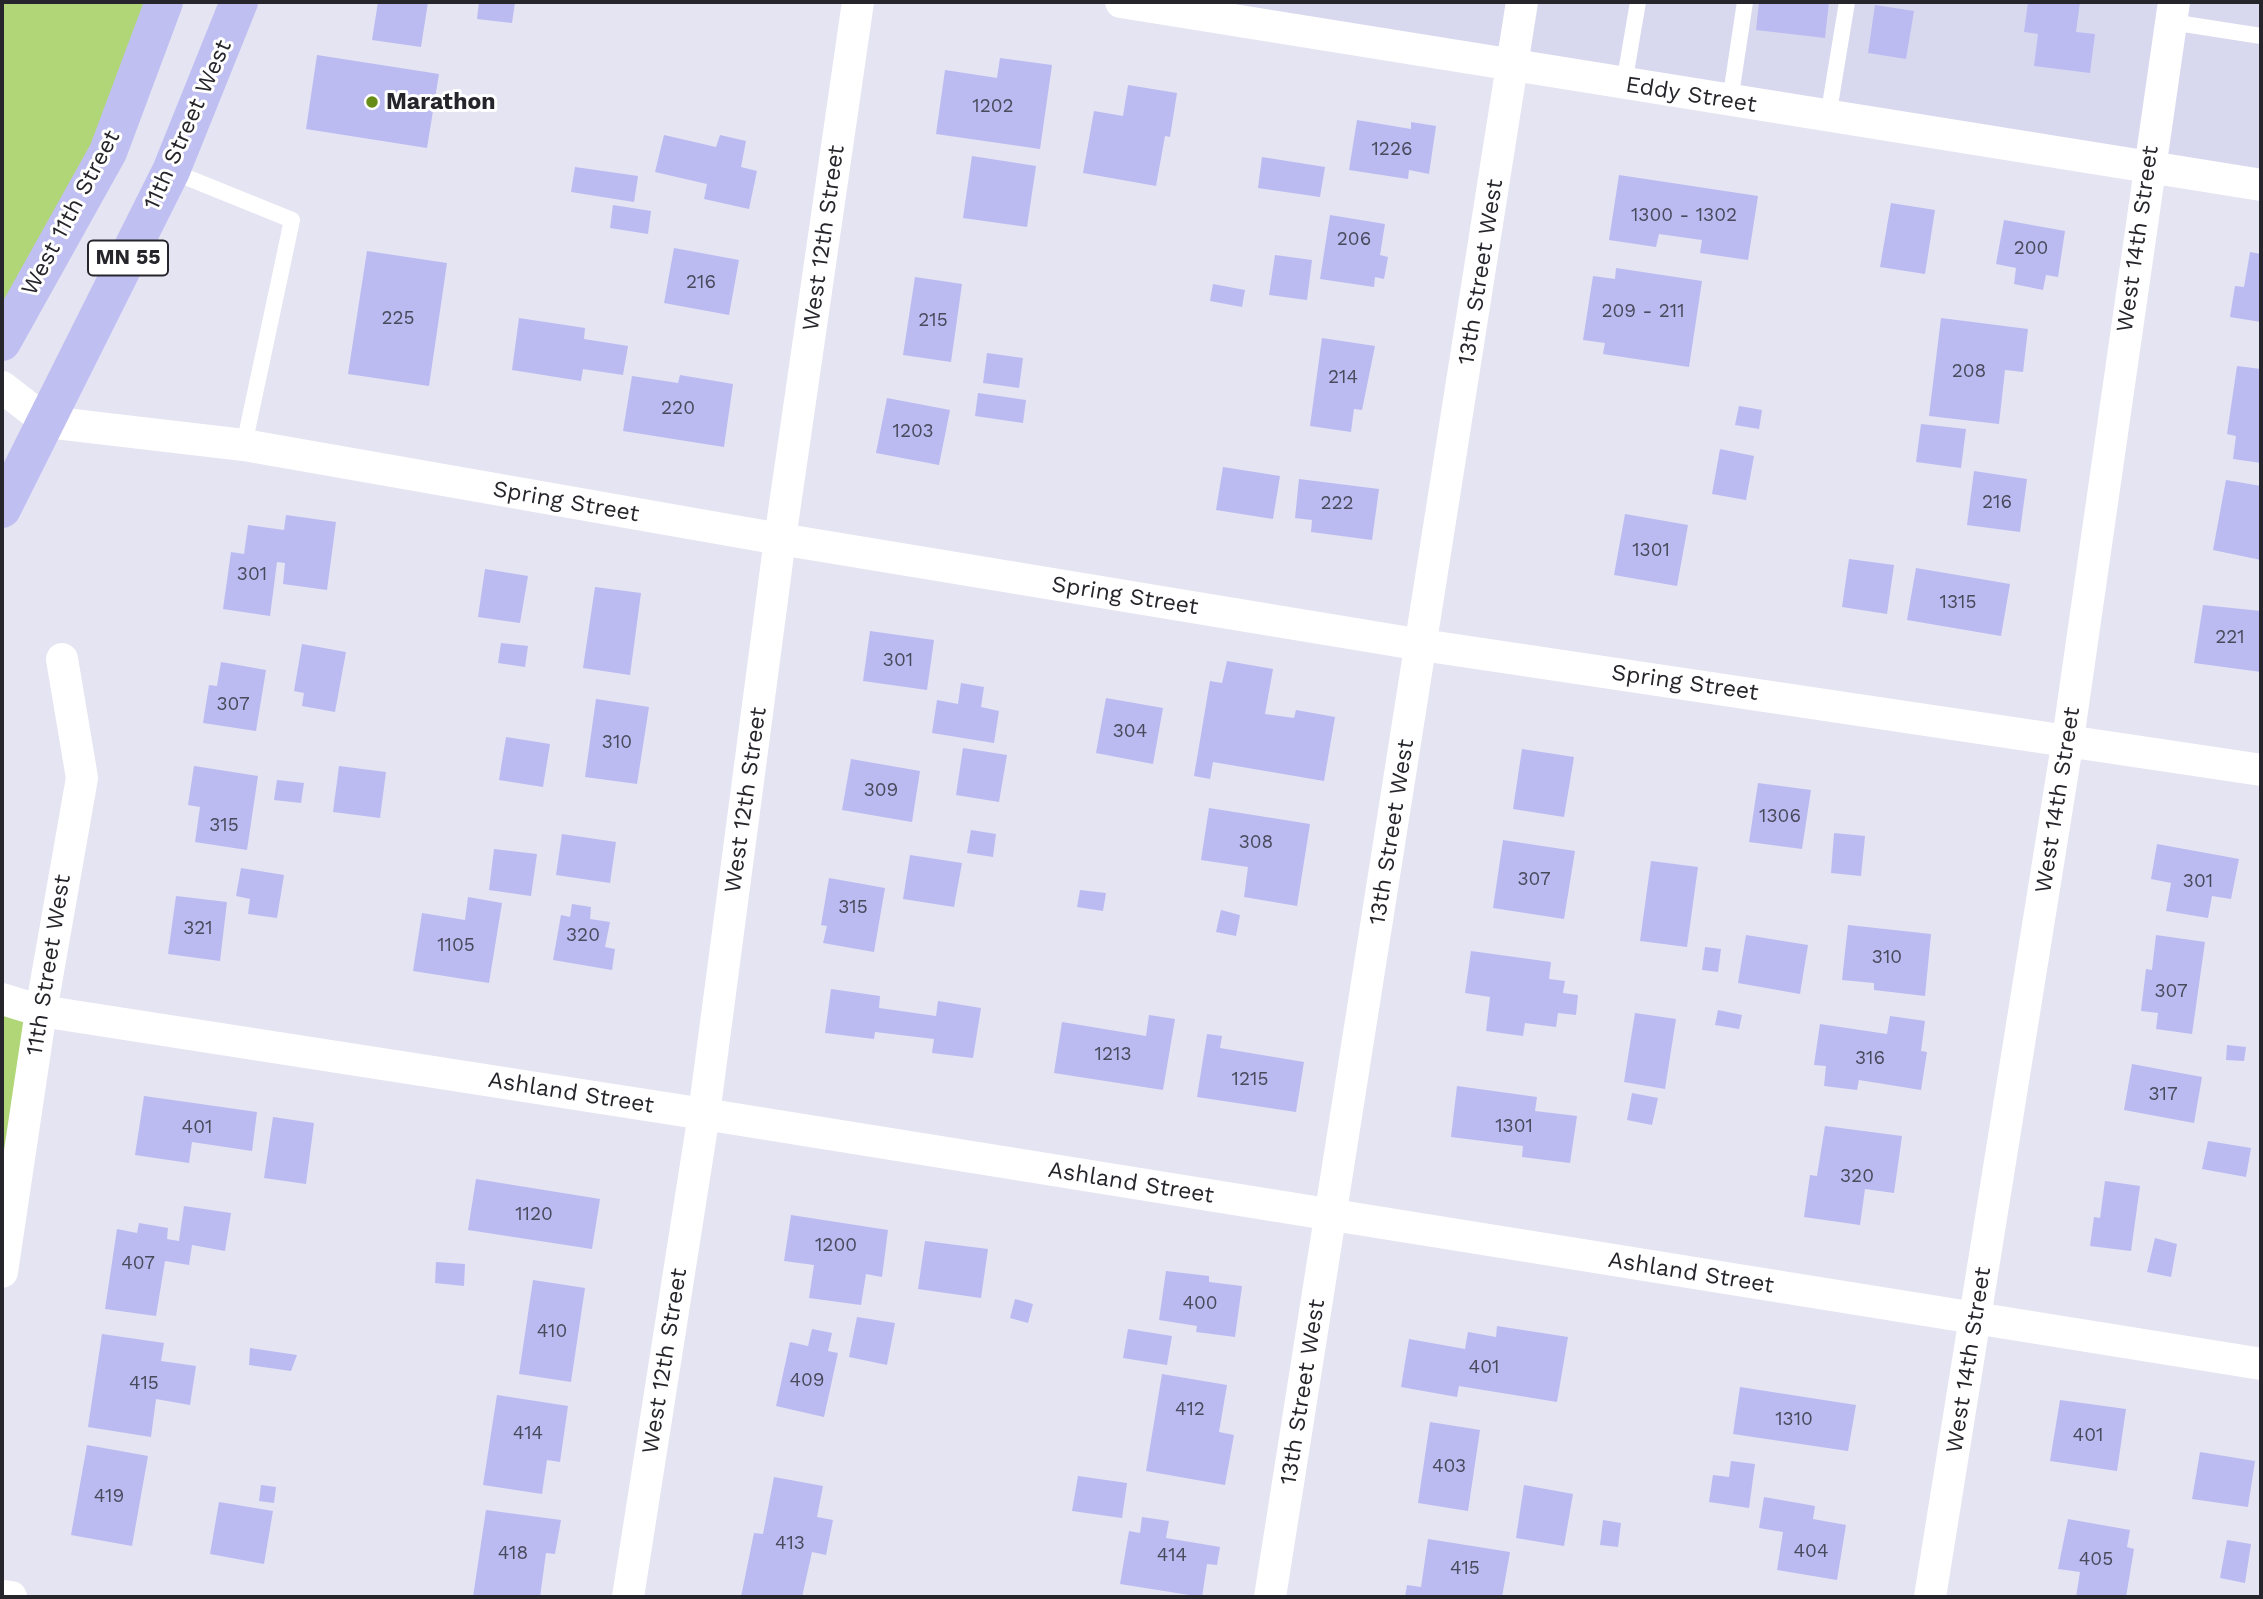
<!DOCTYPE html>
<html>
<head>
<meta charset="utf-8">
<style>
	body { margin:0 }
	#map { position:relative; width:2263px; height:1599px; overflow:hidden; background:#e4e4f3; font-family:"Work Sans",sans-serif }
	canvas { display:block }
	.frame { position:absolute; inset:0; border:4px solid #25252b; pointer-events:none }
</style>
</head>
<body>
<div id="map">
<canvas width="2263" height="1599"></canvas>
<div class="frame"></div>
</div>
<script>
const ctx = document.querySelector('canvas').getContext('2d');
ctx.lineJoin = 'round';
function fill(path, color) { ctx.fillStyle = color; ctx.fill(path, 'evenodd'); }
const toPath = rows => new Path2D(rows.map(r => 'M' + r).join(''));
function trace(path, color, width, dash) { ctx.strokeStyle = color; ctx.lineWidth = width; ctx.lineCap = dash ? 'butt' : 'round'; ctx.setLineDash(dash || []); ctx.stroke(path); }
function drawText(font, color, halo, rows, align = 'center') {
  ctx.font = font + ' "Work Sans",sans-serif'; ctx.lineWidth = 6; ctx.setLineDash([]); ctx.textBaseline = 'middle'; ctx.strokeStyle = halo; ctx.fillStyle = color; for (const [text, x, y, turn = 0] of rows) {
    ctx.save(); ctx.translate(x, y); ctx.rotate((+turn || 0) * Math.PI / 180); ctx.textAlign = isNaN(turn) ? turn : align; if (halo) ctx.strokeText(text, 0, 0); ctx.fillText(text, 0, 0); ctx.restore();
  }
}
fill(toPath([
	[1121,2,2261,2,2261,185]
]), '#d8d9ef');
fill(toPath([
	[2,2,164,2,2,342],
	[2,999,41,1011,2,1271]
]), '#b1d678');
fill(toPath([
	[378,2,428,2,421,47,372,40],
	[479,2,515,2,512,23,477,19],
	[1759,2,1829,2,1825,38,1756,30],
	[2028,2,2080,2,2076,32,2095,34,2090,73,2034,66,2038,34,2024,32],
	[1875,5,1914,11,1906,59,1868,53],
	[317,55,439,74,427,148,306,129],
	[1000,58,1052,65,1040,149,936,134,945,70,997,78],
	[1128,85,1177,93,1170,137,1165,136,1156,186,1083,173,1094,111,1123,116],
	[1357,120,1411,129,1411,122,1436,126,1429,174,1409,170,1408,179,1349,170],
	[664,135,716,147,720,135,746,141,741,167,757,171,749,209,704,199,707,184,655,172],
	[972,156,1036,166,1027,227,963,218],
	[1262,157,1325,167,1320,197,1258,188],
	[575,167,638,176,634,202,571,192],
	[1619,175,1758,196,1748,260,1700,253,1702,240,1659,234,1656,247,1609,240],
	[1891,203,1935,210,1925,274,1880,267],
	[613,205,651,211,648,234,610,228],
	[1330,215,1385,224,1380,255,1388,257,1384,279,1375,277,1374,287,1320,279],
	[2004,220,2065,231,2058,277,2046,275,2043,290,2014,284,2016,268,1996,264],
	[674,248,739,260,729,315,664,303],
	[367,251,447,263,429,386,348,374],
	[2250,252,2261,254,2261,322,2230,317,2235,286,2244,287],
	[1275,255,1312,260,1307,300,1269,295],
	[1616,268,1702,281,1689,367,1603,354,1605,343,1583,340,1593,276,1615,279],
	[915,277,962,284,951,362,903,355],
	[1213,284,1245,290,1242,307,1210,301],
	[519,318,585,328,584,339,628,346,623,375,583,369,581,381,512,370],
	[1941,318,2028,329,2023,372,2005,370,1999,424,1929,416],
	[1322,338,1375,346,1362,410,1354,409,1351,432,1310,426],
	[987,353,1023,358,1019,388,983,383],
	[2237,366,2261,369,2261,463,2233,459,2236,436,2227,434],
	[680,375,733,384,724,447,623,431,632,376,678,383],
	[978,393,1026,400,1023,423,975,416],
	[887,398,950,410,939,465,876,453],
	[1739,406,1762,410,1759,429,1735,425],
	[1921,424,1966,429,1961,468,1916,462],
	[1720,449,1754,456,1746,500,1712,494],
	[1223,467,1280,476,1273,519,1216,510],
	[1974,471,2027,479,2020,532,1967,525],
	[1299,479,1379,489,1372,540,1311,532,1312,520,1295,518],
	[2226,480,2261,486,2261,560,2213,550],
	[1625,514,1688,525,1677,586,1614,575],
	[286,515,336,522,327,590,283,584,285,563,277,562,270,616,223,609,231,552,244,554,248,525,284,530],
	[1849,559,1894,565,1887,614,1842,607],
	[1916,568,2010,584,2001,636,1907,620],
	[485,569,528,576,520,623,478,617],
	[595,587,641,593,630,675,583,668],
	[2203,605,2261,611,2261,672,2194,663],
	[870,631,934,640,927,690,863,681],
	[501,643,528,646,525,667,498,663],
	[302,644,346,652,335,712,302,706,304,693,294,691],
	[1227,661,1273,669,1265,714,1294,718,1296,710,1335,717,1324,781,1213,762,1210,779,1194,776,1210,681,1222,683],
	[221,662,266,670,256,731,203,723,209,685,217,686],
	[961,683,984,687,981,707,999,711,994,743,932,733,937,700,958,704],
	[1106,698,1163,708,1153,764,1096,753],
	[596,699,649,707,637,784,585,777],
	[506,737,550,744,543,787,499,780],
	[963,748,1007,755,999,802,956,795],
	[1522,749,1574,757,1564,817,1513,809],
	[851,759,920,771,912,822,842,810],
	[194,766,258,776,247,850,195,842,200,807,188,805],
	[339,766,386,772,380,818,333,812],
	[277,780,304,783,301,803,274,800],
	[1758,783,1811,790,1802,849,1749,842],
	[1209,808,1310,824,1297,906,1244,897,1248,867,1201,860],
	[971,830,996,834,993,857,967,853],
	[1834,833,1865,836,1861,876,1831,873],
	[562,834,616,842,610,883,556,875],
	[1503,840,1575,851,1564,919,1493,908],
	[2157,844,2239,859,2231,899,2212,896,2208,918,2166,911,2171,883,2151,879],
	[494,849,537,854,531,896,489,890],
	[910,855,962,863,954,907,903,899],
	[1651,861,1698,867,1687,947,1640,941],
	[241,868,284,875,277,918,248,914,250,899,236,896],
	[829,878,885,888,874,952,823,943,827,926,821,925],
	[1080,890,1106,893,1103,911,1077,907],
	[176,896,227,902,220,961,168,954],
	[468,897,502,903,489,983,413,971,422,913,465,920],
	[572,904,591,907,590,919,610,922,605,947,615,949,612,970,553,960,561,915,570,917],
	[1221,910,1240,915,1236,936,1216,932],
	[1848,925,1931,934,1925,996,1874,990,1874,983,1842,980],
	[1746,935,1808,945,1800,994,1738,983],
	[2156,935,2205,942,2192,1034,2156,1029,2158,1013,2141,1011,2146,969,2152,970],
	[1705,947,1721,949,1718,972,1702,970],
	[1471,951,1551,962,1549,979,1565,981,1563,993,1578,995,1576,1015,1558,1013,1556,1027,1525,1023,1523,1036,1486,1031,1490,997,1465,993],
	[831,989,880,996,879,1008,936,1016,938,1001,981,1008,973,1058,932,1053,934,1039,875,1032,874,1039,825,1033],
	[1718,1010,1742,1015,1739,1029,1715,1025],
	[1635,1013,1676,1019,1665,1089,1624,1082],
	[1149,1015,1175,1019,1163,1090,1054,1073,1062,1022,1146,1036],
	[1890,1016,1925,1021,1921,1051,1927,1052,1921,1090,1859,1080,1857,1090,1824,1086,1826,1066,1814,1065,1820,1024,1887,1034],
	[1207,1034,1222,1036,1220,1048,1304,1062,1296,1112,1197,1097],
	[2227,1045,2246,1047,2244,1061,2226,1060],
	[2132,1064,2202,1077,2194,1123,2124,1110],
	[1457,1086,1537,1097,1535,1111,1577,1116,1570,1163,1522,1157,1523,1146,1451,1137],
	[1632,1093,1658,1098,1652,1125,1627,1120],
	[144,1096,257,1112,252,1151,192,1142,189,1163,135,1155],
	[273,1117,314,1123,306,1184,264,1178],
	[1825,1126,1902,1136,1894,1193,1865,1189,1860,1225,1804,1217,1810,1175,1817,1176],
	[2208,1141,2251,1148,2246,1177,2202,1169],
	[476,1179,600,1199,592,1249,468,1230],
	[2105,1181,2140,1186,2131,1251,2090,1246,2094,1217,2100,1218],
	[184,1206,231,1213,225,1251,192,1245,189,1265,165,1261,156,1316,105,1309,117,1229,137,1233,139,1223,168,1228,167,1239,179,1241],
	[791,1215,888,1230,882,1277,866,1274,861,1305,809,1298,814,1265,784,1261],
	[2155,1238,2177,1244,2171,1277,2147,1272],
	[925,1241,988,1249,981,1298,918,1289],
	[436,1262,465,1264,464,1286,435,1283],
	[1166,1271,1209,1276,1209,1282,1242,1286,1235,1337,1196,1332,1197,1326,1159,1320],
	[533,1280,585,1288,571,1382,519,1374],
	[1015,1299,1033,1304,1028,1323,1010,1318],
	[857,1317,895,1323,887,1365,849,1357],
	[1497,1326,1568,1337,1557,1402,1459,1386,1457,1397,1401,1387,1409,1339,1465,1349,1468,1332,1496,1337],
	[812,1329,832,1333,828,1351,838,1353,824,1417,776,1406,790,1342,808,1346],
	[1128,1329,1172,1336,1167,1365,1123,1358],
	[102,1334,164,1343,161,1361,196,1366,190,1405,156,1399,151,1437,88,1427],
	[250,1348,297,1355,291,1371,249,1365],
	[1162,1374,1227,1385,1219,1432,1234,1435,1225,1485,1146,1471],
	[1740,1387,1856,1405,1848,1451,1733,1434],
	[497,1395,568,1406,560,1462,547,1460,542,1494,483,1485],
	[2060,1400,2126,1409,2117,1471,2050,1461],
	[1430,1422,1480,1430,1468,1511,1418,1503],
	[87,1445,148,1456,132,1546,71,1535],
	[2200,1452,2255,1461,2248,1507,2192,1499],
	[1731,1461,1755,1464,1749,1508,1709,1502,1713,1475,1729,1477],
	[1078,1476,1127,1483,1122,1518,1072,1511],
	[774,1477,823,1486,817,1517,833,1520,826,1555,812,1552,802,1597,741,1597,754,1533,763,1534],
	[261,1485,276,1487,274,1503,259,1501],
	[1524,1485,1573,1494,1564,1546,1516,1538],
	[1764,1497,1815,1506,1813,1519,1846,1525,1837,1580,1777,1570,1783,1532,1759,1528],
	[219,1502,273,1511,264,1564,210,1554],
	[486,1510,561,1520,555,1554,546,1553,540,1597,473,1597],
	[1142,1517,1169,1521,1166,1538,1220,1547,1217,1565,1207,1564,1202,1597,1120,1584,1129,1531,1140,1533],
	[2068,1519,2130,1530,2127,1547,2134,1549,2126,1597,2076,1597,2080,1572,2058,1569],
	[1603,1520,1621,1523,1618,1547,1600,1545],
	[1428,1539,1510,1552,1502,1597,1405,1597,1407,1585,1421,1587],
	[2227,1540,2251,1544,2245,1583,2220,1578]
]), '#bbbbf2');
trace(toPath([
	[2171,22,2261,36],
	[1624,84,1638,2],
	[1730,101,1745,2],
	[1828,117,1847,2],
	[171,171,292,220,244,445]
]), '#fff', 16);
trace(toPath([
	[1121,2,2261,185],
	[2,387,47,422,244,445,780,539,1422,645,2261,770],
	[2,999,41,1011,704,1114,2261,1364],
	[2,1272,41,1011,82,778,62,659],
	[2,1596,11,1597],
	[628,1597,704,1114,780,539,858,2],
	[1270,1597,1522,2],
	[1930,1597,2068,739,2174,2]
]), '#fff', 32);
trace(toPath([
	[2,342,108,152,164,2],
	[2,509,171,171,239,2]
]), '#c0bff2', 38);
for (const [x, y, r, color] of [
	[372,102,7,"#678d16"]
]) { const dot = new Path2D(); dot.arc(x, y, r, 0, 2 * Math.PI); ctx.fillStyle = color; ctx.fill(dot); trace(dot, '#fff', 2.5); }
drawText('19px', '#4a4a5d', null, [
	["1202",993,106],
	["1226",1392,149],
	["1300 - 1302",1684,215],
	["206",1354,239],
	["200",2031,248],
	["216",701,282],
	["209 - 211",1643,311],
	["225",398,318],
	["215",933,320],
	["208",1969,371],
	["214",1343,377],
	["220",678,408],
	["1203",913,431],
	["216",1997,502],
	["222",1337,503],
	["1301",1651,550],
	["301",252,574],
	["1315",1958,602],
	["221",2230,637],
	["301",898,660],
	["307",233,704],
	["304",1130,731],
	["310",617,742],
	["309",881,790],
	["1306",1780,816],
	["315",224,825],
	["308",1256,842],
	["307",1534,879],
	["301",2198,881],
	["315",853,907],
	["321",198,928],
	["320",583,935],
	["1105",456,945],
	["310",1887,957],
	["307",2171,991],
	["1213",1113,1054],
	["316",1870,1058],
	["1215",1250,1079],
	["317",2163,1094],
	["1301",1514,1126],
	["401",197,1127],
	["320",1857,1176],
	["1120",534,1214],
	["1200",836,1245],
	["407",138,1263],
	["400",1200,1303],
	["410",552,1331],
	["401",1484,1367],
	["409",807,1380],
	["415",144,1383],
	["412",1190,1409],
	["1310",1794,1419],
	["414",528,1433],
	["401",2088,1435],
	["403",1449,1466],
	["419",109,1496],
	["413",790,1543],
	["404",1811,1551],
	["418",513,1553],
	["414",1172,1555],
	["405",2096,1559],
	["415",1465,1568]
]);
for (const [x, y, w] of [
	[128,258,80]
]) { const box = new Path2D(); box.roundRect(x - w / 2, y - 17.5, w, 35, 5); ctx.fillStyle = '#fff'; ctx.fill(box); trace(box, '#25252b', 2); }
drawText('bold 21px', '#25252b', null, [
	["MN 55",128,258]
]);
drawText('23px', '#25252b', '#fff', [
	["Eddy Street",1691,95,9],
	["11th Street West",188,125,-66],
	["West 11th Street",71,213,-62],
	["West 12th Street",824,238,-82],
	["West 14th Street",2138,239,-82],
	["13th Street West",1481,272,-81],
	["Spring Street",566,502,10],
	["Spring Street",1125,596,9],
	["Spring Street",1685,683,8],
	["West 12th Street",746,800,-82],
	["West 14th Street",2058,800,-81],
	["13th Street West",1392,832,-81],
	["11th Street West",49,965,-81],
	["Ashland Street",571,1093,9],
	["Ashland Street",1131,1183,9],
	["Ashland Street",1691,1273,9],
	["West 14th Street",1969,1360,-81],
	["West 12th Street",665,1361,-81],
	["13th Street West",1303,1392,-81]
]);
drawText('bold 23px', '#25252b', '#fff', [
	["Marathon",386,102]
], 'left');
</script>
</body>
</html>
